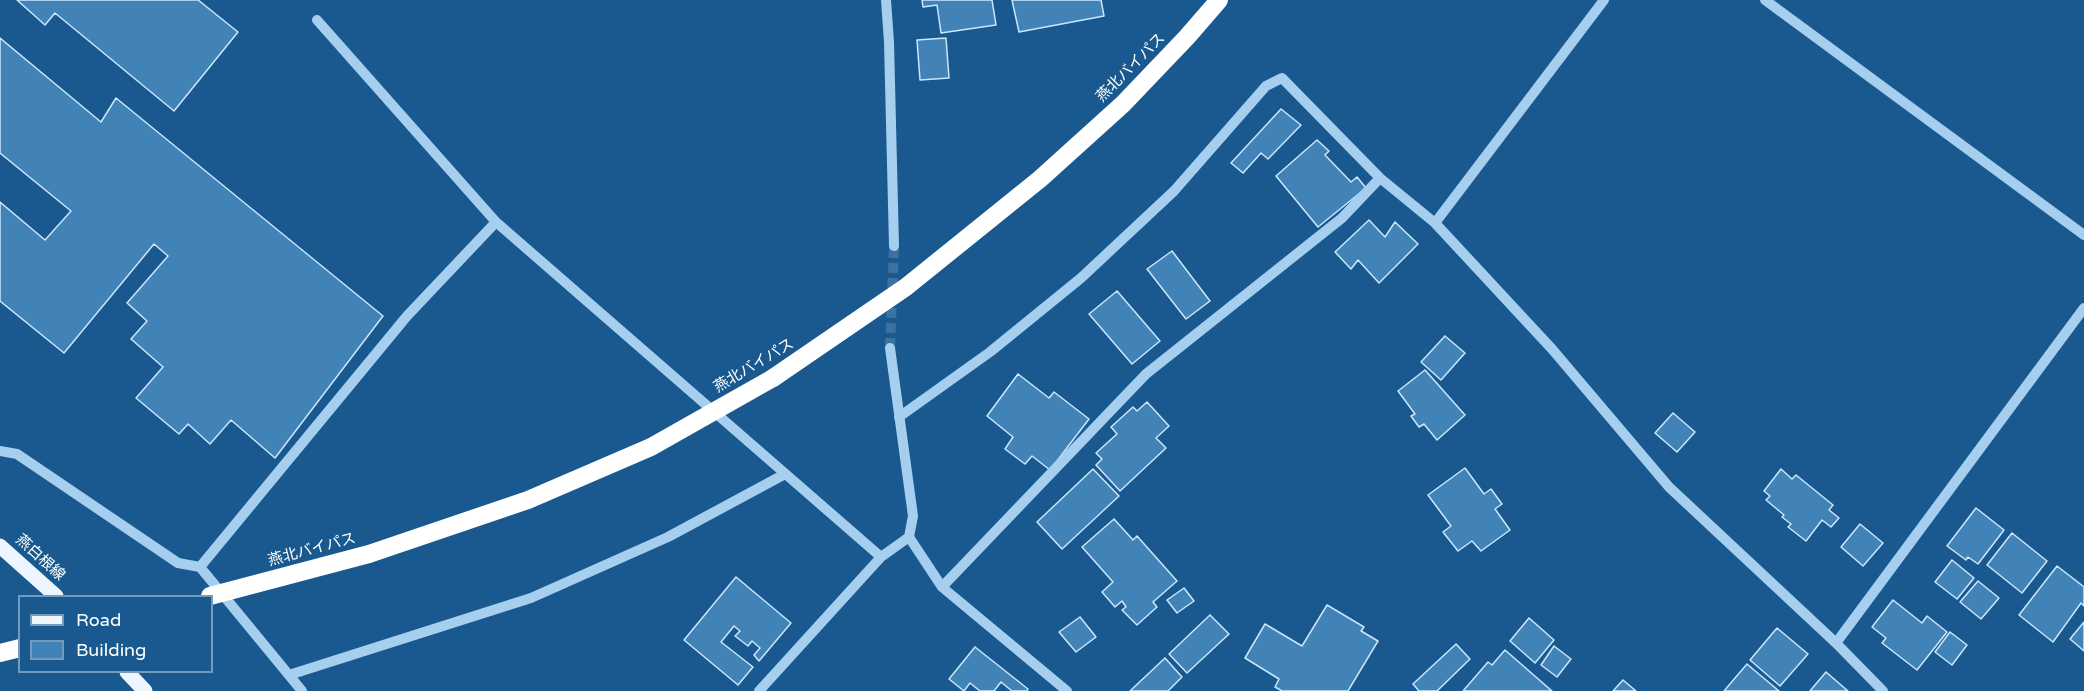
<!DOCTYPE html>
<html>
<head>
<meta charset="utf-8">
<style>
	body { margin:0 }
	#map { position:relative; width:2084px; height:691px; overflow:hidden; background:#19598f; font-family:"Varela Round",sans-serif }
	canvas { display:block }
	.legend { position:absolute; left:18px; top:595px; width:195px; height:78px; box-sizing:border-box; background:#19598f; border:2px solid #759bbc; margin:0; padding:8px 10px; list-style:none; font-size:18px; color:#fff }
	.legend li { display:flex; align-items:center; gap:12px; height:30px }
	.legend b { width:30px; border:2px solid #759bbc }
</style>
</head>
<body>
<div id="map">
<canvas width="2084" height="691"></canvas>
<ul class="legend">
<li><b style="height:8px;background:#edf6ff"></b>Road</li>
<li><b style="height:16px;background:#4183b7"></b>Building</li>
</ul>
</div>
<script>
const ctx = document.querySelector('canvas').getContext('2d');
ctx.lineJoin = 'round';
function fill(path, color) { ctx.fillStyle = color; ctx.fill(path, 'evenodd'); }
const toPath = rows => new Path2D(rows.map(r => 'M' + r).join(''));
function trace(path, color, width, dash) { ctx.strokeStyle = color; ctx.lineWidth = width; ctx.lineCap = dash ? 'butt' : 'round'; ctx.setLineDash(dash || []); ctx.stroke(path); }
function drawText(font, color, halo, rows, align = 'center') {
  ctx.font = font + ' "Varela Round","Noto Sans JP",sans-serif'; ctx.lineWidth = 4.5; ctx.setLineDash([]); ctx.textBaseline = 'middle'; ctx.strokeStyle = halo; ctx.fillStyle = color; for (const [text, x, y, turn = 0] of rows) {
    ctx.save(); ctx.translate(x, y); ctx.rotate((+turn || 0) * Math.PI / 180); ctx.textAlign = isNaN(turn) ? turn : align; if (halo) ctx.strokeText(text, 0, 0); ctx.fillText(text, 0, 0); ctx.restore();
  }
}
const building = toPath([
	[17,0,198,0,238,32,174,111,55,13,45,25,17,0],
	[922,0,992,0,996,25,941,33,937,5,923,7,922,0],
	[1012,0,1101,0,1104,16,1019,32,1012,0],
	[0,38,101,122,116,98,383,316,275,458,231,420,210,444,188,424,179,434,136,398,163,367,131,339,147,321,127,303,168,256,154,244,64,353,0,301,0,202,45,240,71,211,0,153,0,38],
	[946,38,949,78,920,80,917,40,946,38],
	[1281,109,1301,125,1268,159,1261,153,1243,173,1231,163,1281,109],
	[1317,140,1329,151,1325,155,1351,182,1357,177,1366,188,1318,227,1276,176,1317,140],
	[1369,220,1385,237,1395,222,1418,244,1379,283,1358,260,1351,269,1335,252,1369,220],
	[1172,251,1210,301,1186,319,1147,269,1172,251],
	[1117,291,1160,341,1132,364,1089,314,1117,291],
	[1445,336,1465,353,1441,380,1421,362,1445,336],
	[1425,370,1465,415,1437,440,1424,424,1419,427,1411,416,1415,414,1398,391,1425,370],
	[1018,374,1049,398,1054,392,1089,419,1050,470,1032,456,1025,464,1005,449,1013,437,987,416,1018,374],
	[1147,402,1169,426,1156,438,1166,448,1120,491,1096,465,1102,459,1096,453,1117,434,1111,427,1133,407,1137,411,1147,402],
	[1673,413,1695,432,1677,452,1655,433,1673,413],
	[1465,468,1484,494,1491,489,1502,504,1495,509,1510,530,1481,551,1472,541,1458,551,1443,532,1451,526,1428,495,1465,468],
	[1093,469,1119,496,1062,549,1037,522,1093,469],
	[1781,469,1792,479,1796,475,1833,505,1829,510,1839,518,1831,527,1822,520,1806,541,1788,527,1791,524,1782,517,1784,515,1766,500,1770,496,1764,491,1781,469],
	[1976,508,2004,530,1978,564,1968,557,1966,560,1947,546,1976,508],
	[1114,519,1133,540,1137,536,1177,581,1153,602,1157,607,1137,625,1122,610,1126,607,1122,601,1115,607,1102,592,1113,582,1082,547,1114,519],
	[1860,524,1883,543,1863,566,1841,547,1860,524],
	[2012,533,2047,561,2022,593,1987,565,2012,533],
	[1952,560,1974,578,1957,599,1935,582,1952,560],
	[2057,566,2084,587,2084,606,2081,603,2053,642,2019,615,2057,566],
	[736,577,791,623,759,661,754,655,760,648,752,641,748,646,735,636,740,631,734,626,721,642,753,667,738,685,684,640,736,577],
	[1978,581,1999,598,1981,619,1960,602,1978,581],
	[1184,588,1194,601,1177,613,1167,600,1184,588],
	[1893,600,1922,623,1927,616,1947,632,1917,670,1882,643,1886,638,1872,627,1893,600],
	[1327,605,1364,627,1361,631,1378,641,1348,691,1282,691,1275,687,1279,679,1245,658,1265,624,1302,646,1327,605],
	[1210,615,1229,634,1187,673,1169,654,1210,615],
	[1080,617,1096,637,1076,652,1059,632,1080,617],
	[1529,618,1554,640,1535,663,1510,641,1529,618],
	[2084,622,2084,651,2070,639,2084,622],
	[1777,628,1808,654,1780,686,1750,660,1777,628],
	[1950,632,1967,645,1952,665,1935,652,1950,632],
	[1456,644,1470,659,1437,691,1419,691,1413,684,1456,644],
	[1554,646,1571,659,1557,677,1541,665,1554,646],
	[975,647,1028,689,1027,691,1012,691,1001,682,994,691,980,691,970,683,964,691,949,679,975,647],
	[1505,650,1552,691,1463,691,1488,662,1492,665,1505,650],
	[1165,658,1182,677,1168,691,1130,691,1165,658],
	[1747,664,1779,691,1724,691,1747,664],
	[1826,672,1848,691,1810,691,1826,672],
	[1623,680,1636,691,1613,691,1623,680]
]);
fill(building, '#4183b7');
trace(building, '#cce6fb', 1.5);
trace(toPath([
	[890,348,894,246]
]), '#3c72a0', 10, [10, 5]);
trace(toPath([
	[886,0,889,42,894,246],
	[1765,0,2084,235],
	[317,20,496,222,881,557],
	[1435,223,1604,0],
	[890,348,913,516,909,537,942,587,1067,691],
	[899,417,990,352,1081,278,1174,191,1266,86,1282,78,1380,178,1435,223,1552,349,1669,487,1836,643,1883,691],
	[0,451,17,454,178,563,200,567,302,691],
	[200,567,407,316,496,222],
	[942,587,1146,374,1342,218,1380,178],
	[1836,643,2084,308],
	[289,675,531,598,668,537,785,474],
	[759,691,881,557,909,537]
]), '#a6cfef', 10);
trace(toPath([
	[0,546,56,596],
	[127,672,145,691]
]), '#edf6ff', 15);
trace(toPath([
	[773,378,906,287,1040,179,1123,104,1187,37,1219,0],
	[0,653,20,648]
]), '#fff', 18);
trace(toPath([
	[210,596,369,554,528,500,651,447,773,378]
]), '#fff', 18);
drawText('15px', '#fff', '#19598f', [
	["燕北バイパス",1131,68,-45],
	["燕北バイパス",754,366,-31],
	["燕北バイパス",312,550,-15],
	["燕白根線",40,558,42]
]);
</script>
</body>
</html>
